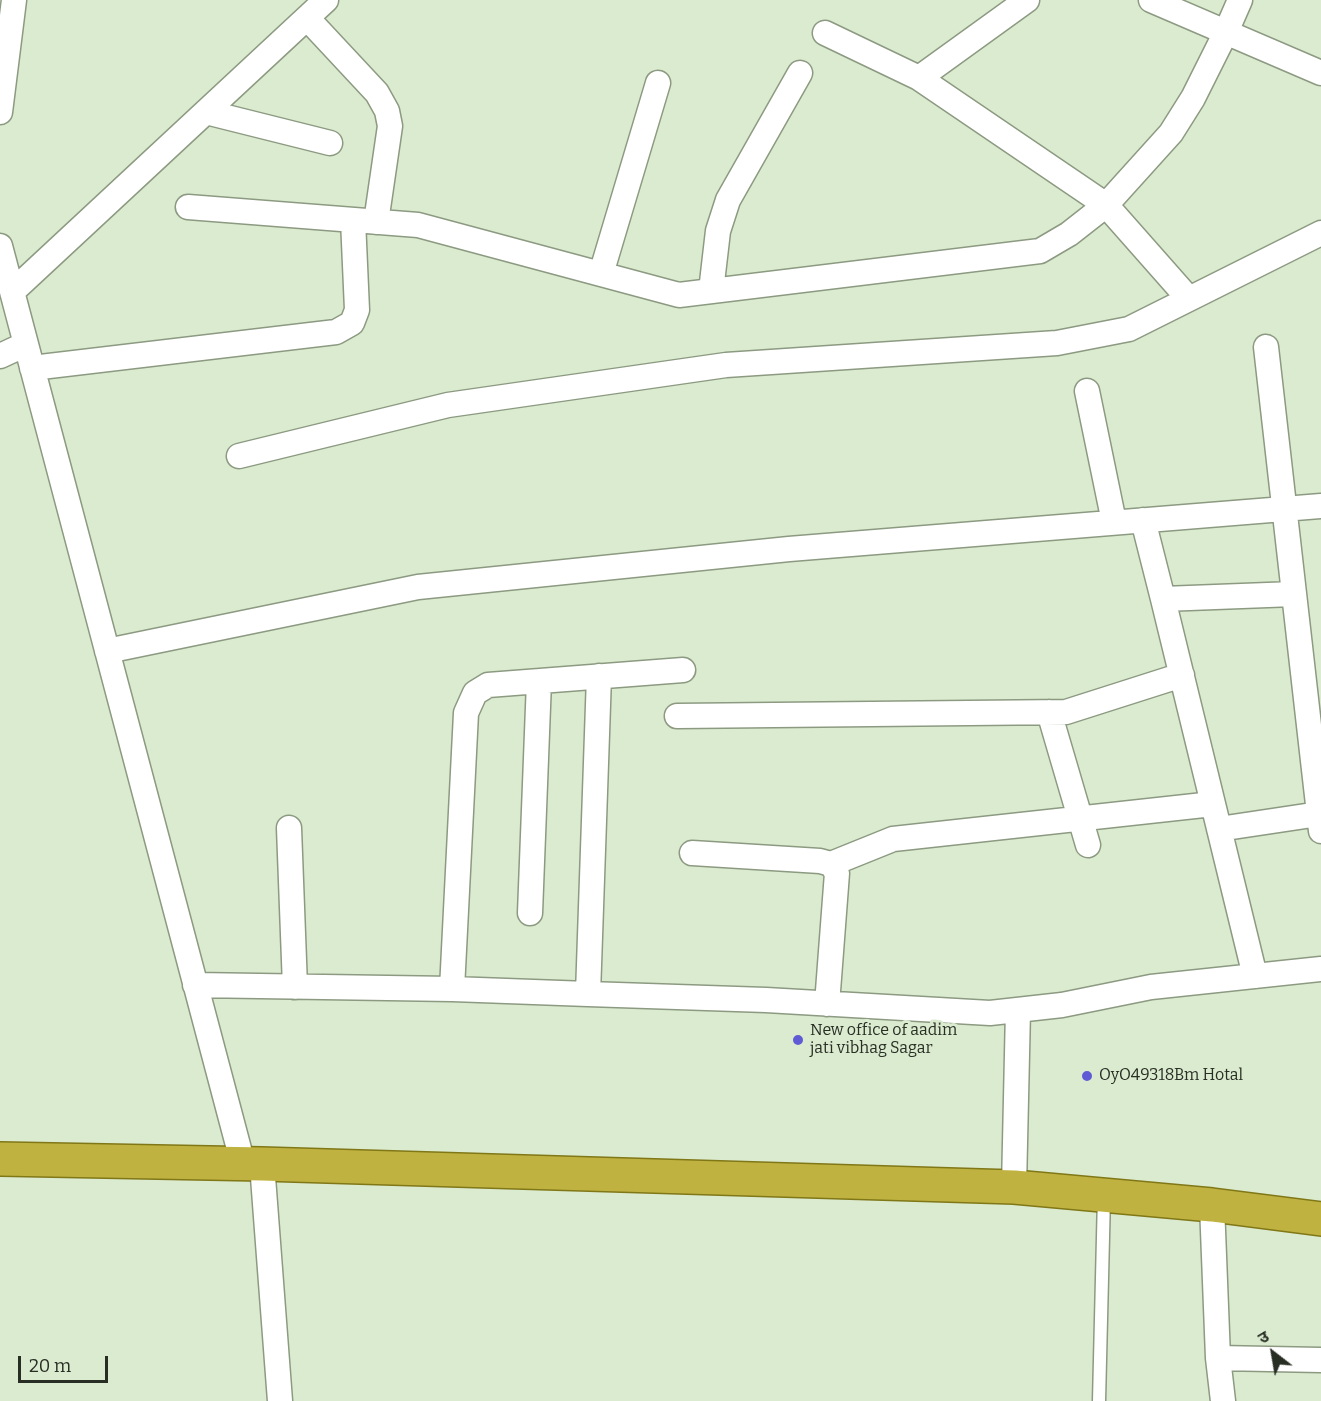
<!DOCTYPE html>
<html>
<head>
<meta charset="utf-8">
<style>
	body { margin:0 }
	#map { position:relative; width:1321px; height:1401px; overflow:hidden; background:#dbebd0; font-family:Bitter,"Noto Sans Devanagari",serif }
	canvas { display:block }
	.north { position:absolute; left:1243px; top:1323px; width:60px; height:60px; -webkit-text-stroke:4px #dbebd0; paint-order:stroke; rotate:329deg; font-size:16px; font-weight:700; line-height:24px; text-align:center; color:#292e24 }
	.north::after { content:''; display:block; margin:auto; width:21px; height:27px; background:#292e24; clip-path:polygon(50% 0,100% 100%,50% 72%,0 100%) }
	.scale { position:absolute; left:18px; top:1356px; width:90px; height:27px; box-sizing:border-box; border:3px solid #292e24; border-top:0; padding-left:8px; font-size:18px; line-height:21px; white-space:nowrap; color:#292e24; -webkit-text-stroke:4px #dbebd0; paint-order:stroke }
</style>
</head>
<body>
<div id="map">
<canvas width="1321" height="1401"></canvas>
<div class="north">उ</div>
<div class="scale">20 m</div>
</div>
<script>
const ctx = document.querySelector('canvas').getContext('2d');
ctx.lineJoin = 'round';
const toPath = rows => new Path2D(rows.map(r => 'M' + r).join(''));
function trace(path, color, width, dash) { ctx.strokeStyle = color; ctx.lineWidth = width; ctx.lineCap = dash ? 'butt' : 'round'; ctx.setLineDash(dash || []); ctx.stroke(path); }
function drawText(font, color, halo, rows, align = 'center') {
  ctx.font = font + ' Bitter,serif'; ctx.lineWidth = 6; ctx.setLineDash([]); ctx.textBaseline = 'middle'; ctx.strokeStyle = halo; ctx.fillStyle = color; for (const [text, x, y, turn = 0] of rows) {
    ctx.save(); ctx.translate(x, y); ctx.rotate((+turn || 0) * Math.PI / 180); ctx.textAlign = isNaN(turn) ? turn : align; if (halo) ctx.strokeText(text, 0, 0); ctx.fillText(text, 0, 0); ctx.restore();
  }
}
const service = toPath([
	[1099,1401,1104,1196]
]);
const minor = toPath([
	[1151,0,1321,73],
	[307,18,377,93,387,111,390,126,376,222],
	[825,33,919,78,1106,205,1189,299],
	[919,78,1027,0],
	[0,112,14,0],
	[206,112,330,143],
	[188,207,418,225,679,295,1040,251,1069,234,1106,205,1171,133,1193,98,1226,32,1240,0],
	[0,246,243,1164],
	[601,274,658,83],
	[711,291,718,231,728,200,800,73],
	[12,292,326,0],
	[1266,347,1321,831],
	[0,356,26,344],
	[32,368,336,332,352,323,357,310,353,220],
	[1087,391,1114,522],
	[239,456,448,405,726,365,1057,343,1129,329,1321,233],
	[1143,520,1163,599,1255,976],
	[1163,599,1294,594],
	[107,651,418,587,789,549,1321,506],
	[1049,712,1088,845],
	[677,716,1066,712,1182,675],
	[289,828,295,987],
	[1219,829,1319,814,1321,805],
	[692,853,820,861,831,864,837,873,827,1004],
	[831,864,893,839,1213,804],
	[530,913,539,681],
	[195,985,452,989,588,994,766,1000,990,1013,1062,1005,1151,987,1321,969],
	[452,989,466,713,475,693,488,685,683,670],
	[588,994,599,676],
	[262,1164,280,1401],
	[1014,1187,1018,1010],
	[1212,1205,1218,1358,1223,1401],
	[1218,1358,1321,1360]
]);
const trunk = toPath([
	[0,1159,262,1164,1014,1187,1212,1205,1321,1219]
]);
trace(service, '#8c9a81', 15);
trace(minor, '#8c9a81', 27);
trace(trunk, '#807717', 36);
trace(service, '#fff', 12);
trace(minor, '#fff', 24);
trace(trunk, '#bfb240', 33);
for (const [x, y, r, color] of [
	[798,1040,6,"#605bd4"],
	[1087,1076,6,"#605bd4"]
]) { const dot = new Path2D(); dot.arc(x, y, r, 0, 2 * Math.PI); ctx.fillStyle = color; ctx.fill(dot); trace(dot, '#dbebd0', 2); }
drawText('16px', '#292e24', '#dbebd0', [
	["New office of aadim",810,1031],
	["jati vibhag Sagar",810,1049],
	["OyO49318Bm Hotal",1099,1076]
], 'left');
</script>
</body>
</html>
